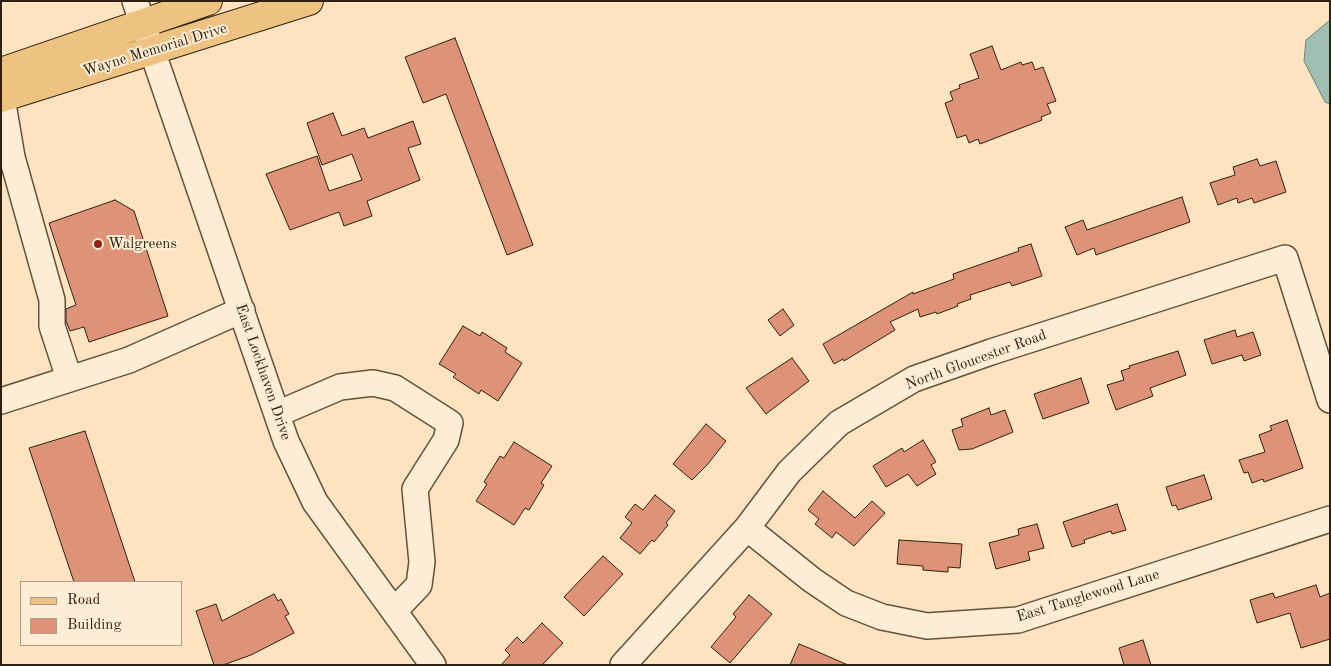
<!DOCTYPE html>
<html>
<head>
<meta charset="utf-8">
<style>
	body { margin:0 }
	#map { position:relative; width:1331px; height:666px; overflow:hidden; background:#fde3bf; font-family:"Old Standard TT",serif }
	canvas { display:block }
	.frame { position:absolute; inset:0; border:2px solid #2f2111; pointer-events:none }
	.legend { position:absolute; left:20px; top:581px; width:162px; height:65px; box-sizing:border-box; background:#feedd5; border:1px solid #ab9b87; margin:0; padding:6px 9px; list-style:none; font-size:15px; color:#2f2111 }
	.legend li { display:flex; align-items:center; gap:10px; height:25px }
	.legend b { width:25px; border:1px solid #ab9b87 }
</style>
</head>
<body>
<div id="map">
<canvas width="1331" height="666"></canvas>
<div class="frame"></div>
<ul class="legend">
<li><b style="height:6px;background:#eec280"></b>Road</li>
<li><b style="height:14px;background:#de9378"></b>Building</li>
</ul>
</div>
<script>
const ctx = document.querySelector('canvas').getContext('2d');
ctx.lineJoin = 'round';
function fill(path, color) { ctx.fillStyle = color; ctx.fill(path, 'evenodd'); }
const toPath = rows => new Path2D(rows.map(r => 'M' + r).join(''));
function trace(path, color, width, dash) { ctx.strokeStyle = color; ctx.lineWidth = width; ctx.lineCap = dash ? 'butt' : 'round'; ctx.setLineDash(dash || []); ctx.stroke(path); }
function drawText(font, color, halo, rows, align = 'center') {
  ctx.font = font + ' "Old Standard TT",serif'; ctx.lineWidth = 4; ctx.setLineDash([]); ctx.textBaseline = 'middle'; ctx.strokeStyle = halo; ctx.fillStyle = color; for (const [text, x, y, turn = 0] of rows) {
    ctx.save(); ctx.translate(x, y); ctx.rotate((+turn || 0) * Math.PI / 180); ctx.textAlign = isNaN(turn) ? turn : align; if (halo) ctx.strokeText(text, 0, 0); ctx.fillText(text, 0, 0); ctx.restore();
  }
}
const water = toPath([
	[1330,20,1330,104,1325,102,1304,61,1306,40,1330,20]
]);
fill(water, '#9fbeb2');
trace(water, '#727f72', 1);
const building = toPath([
	[455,38,533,245,507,255,446,94,423,103,405,57,455,38],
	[992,46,1001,70,1021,62,1022,65,1032,62,1035,70,1043,67,1056,101,1047,104,1051,113,1041,117,1042,120,980,144,978,139,969,143,966,135,957,138,945,103,953,100,950,92,960,88,959,85,979,78,970,54,992,46],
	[333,113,342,136,364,128,368,138,413,121,421,144,408,148,420,180,367,201,372,216,344,226,339,212,290,230,266,174,317,156,329,191,362,180,352,154,322,165,307,123,333,113],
	[1257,159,1260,166,1276,161,1286,192,1254,203,1252,198,1238,203,1237,198,1218,205,1210,183,1235,175,1233,167,1257,159],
	[1182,197,1190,222,1096,255,1094,248,1077,255,1065,227,1083,220,1087,230,1182,197],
	[115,200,134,211,168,316,89,342,84,327,70,331,66,321,66,309,76,305,49,223,115,200],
	[1031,244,1042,276,1012,286,1010,282,970,295,971,299,957,304,958,306,937,314,936,312,920,317,918,309,890,322,895,330,844,361,843,359,834,364,823,344,913,292,913,294,954,279,953,274,1019,251,1018,248,1031,244],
	[783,309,794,325,780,336,768,320,783,309],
	[463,326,480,336,482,332,507,348,505,352,522,363,498,401,481,390,479,394,453,377,456,374,439,364,463,326],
	[1235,330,1237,337,1253,332,1261,355,1244,361,1242,355,1212,364,1204,340,1235,330],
	[1178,351,1186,375,1150,388,1153,396,1116,410,1107,385,1124,380,1121,371,1130,368,1129,366,1178,351],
	[792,358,809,381,766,414,746,388,792,358],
	[1081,378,1089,403,1043,419,1034,394,1081,378],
	[989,408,991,415,1005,410,1013,432,972,449,959,450,952,430,963,426,961,419,989,408],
	[1287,420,1303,468,1264,482,1263,479,1252,483,1248,472,1244,473,1239,460,1265,452,1259,435,1272,430,1270,426,1287,420],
	[706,424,726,441,707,465,692,480,673,464,706,424],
	[85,431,135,582,74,582,29,448,85,431],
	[923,440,936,462,931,465,936,474,917,486,908,474,886,487,873,466,902,448,904,452,923,440],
	[514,442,552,466,541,483,544,485,529,510,525,508,514,525,476,501,487,484,484,482,500,456,504,458,514,442],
	[1204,475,1212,499,1178,510,1176,505,1172,506,1166,487,1204,475],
	[823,491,855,518,872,501,885,513,854,546,836,532,832,538,815,524,819,519,808,510,823,491],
	[655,495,675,511,666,523,668,525,654,542,652,540,640,554,620,538,632,523,625,517,635,504,643,510,655,495],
	[1117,504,1126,530,1112,534,1111,531,1084,540,1085,543,1072,547,1063,522,1117,504],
	[1037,524,1044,548,1028,552,1030,560,996,569,989,543,1019,535,1018,529,1037,524],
	[899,540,962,544,960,568,948,567,948,572,923,570,923,566,897,564,899,540],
	[603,556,623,574,584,616,564,597,603,556],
	[1316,585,1320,597,1330,593,1330,639,1301,648,1290,613,1257,623,1250,600,1273,593,1275,598,1316,585],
	[274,594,278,601,281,599,289,614,285,616,294,633,251,655,223,665,214,665,196,611,216,604,222,621,274,594],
	[749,595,772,614,730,663,711,647,736,617,733,614,749,595],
	[542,623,563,643,542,665,501,665,510,655,505,650,517,637,523,643,542,623],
	[1143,640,1151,665,1124,665,1119,648,1143,640],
	[799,644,809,648,848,665,790,665,799,644]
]);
fill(building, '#de9378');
trace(building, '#2f2111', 1);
const minor = toPath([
	[135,1,286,441,315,502,433,665],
	[2,98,12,157,52,300,52,326,69,378],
	[1,401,129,360,242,310],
	[277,414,340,387,373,383,395,388,450,423,446,440,415,489,422,562,419,585,394,611],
	[747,528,812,580,846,603,882,617,927,626,1018,620,1330,519],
	[623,665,747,528,789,472,839,423,914,379,991,352,1285,258,1330,400]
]);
const major = toPath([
	[1,72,208,1],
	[1,98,309,1]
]);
trace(minor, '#62523c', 28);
trace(major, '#2f2111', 30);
trace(minor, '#feedd5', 25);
trace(major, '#eec280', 28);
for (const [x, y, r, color] of [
	[98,244,5,"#8f2418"]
]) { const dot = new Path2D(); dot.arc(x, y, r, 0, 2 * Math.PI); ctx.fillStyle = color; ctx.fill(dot); trace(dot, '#feedd5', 2); }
drawText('15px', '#2f2111', '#feedd5', [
	["Wayne Memorial Drive",155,50,-17],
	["North Gloucester Road",976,360,-20],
	["East Lockhaven Drive",263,372,71],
	["East Tanglewood Lane",1088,596,-17]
]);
drawText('15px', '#2f2111', '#feedd5', [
	["Walgreens",108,244]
], 'left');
</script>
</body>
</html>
